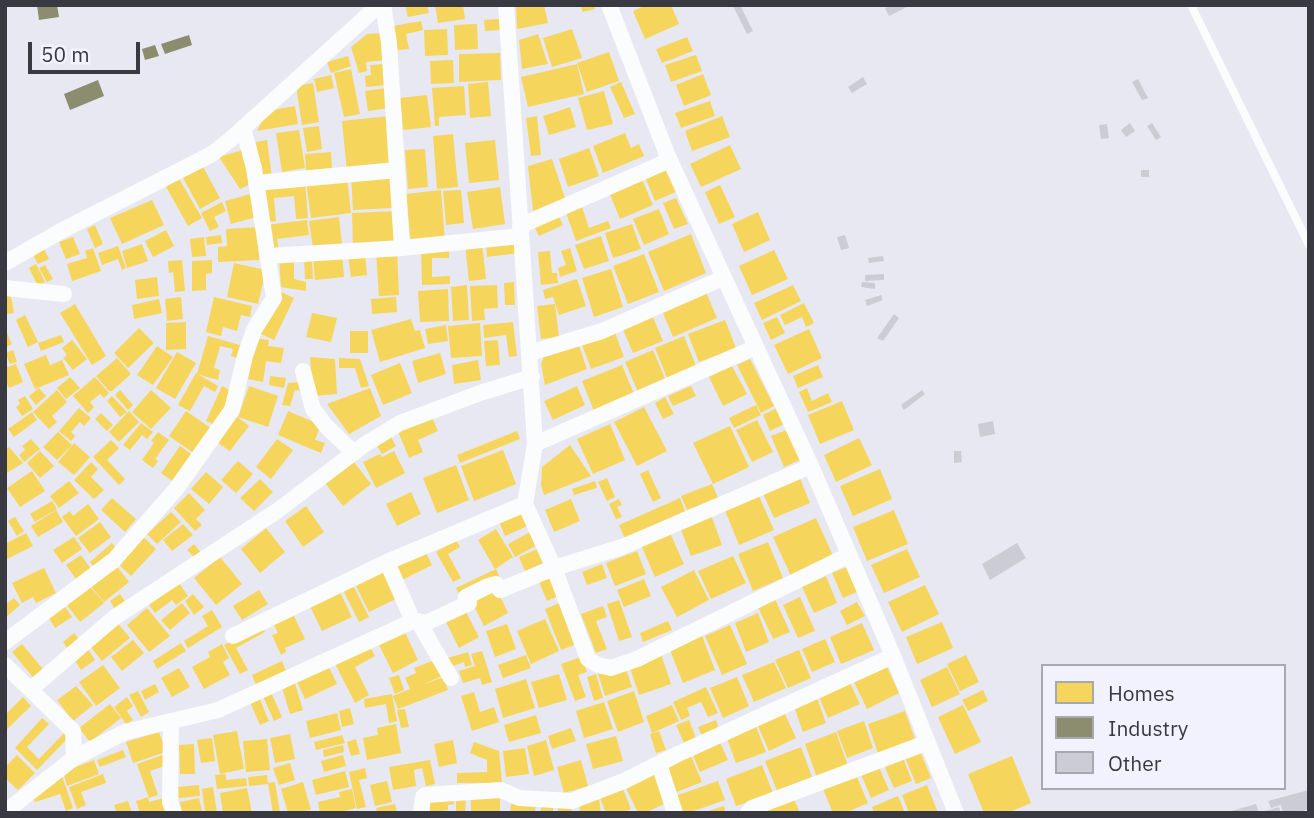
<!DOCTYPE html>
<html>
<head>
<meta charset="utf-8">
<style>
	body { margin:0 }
	#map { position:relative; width:1314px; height:818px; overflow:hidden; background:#e7e8f2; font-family:"IBM Plex Sans",sans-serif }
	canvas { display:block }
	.frame { position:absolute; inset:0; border:7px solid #393a41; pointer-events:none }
	.legend { position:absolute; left:1041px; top:664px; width:245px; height:126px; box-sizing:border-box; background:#f1f2fd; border:2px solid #a7a8b2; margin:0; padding:9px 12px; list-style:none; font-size:21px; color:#393a41 }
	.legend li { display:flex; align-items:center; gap:14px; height:35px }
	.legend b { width:35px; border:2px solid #a7a8b2 }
	.scale { position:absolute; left:28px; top:42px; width:112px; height:32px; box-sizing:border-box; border:4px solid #393a41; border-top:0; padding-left:9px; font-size:21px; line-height:24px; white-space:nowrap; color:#393a41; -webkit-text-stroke:5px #f1f2fd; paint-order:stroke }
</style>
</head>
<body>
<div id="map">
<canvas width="1314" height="818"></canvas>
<div class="frame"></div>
<ul class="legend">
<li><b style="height:19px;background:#f6d55c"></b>Homes</li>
<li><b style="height:19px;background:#8c8c6e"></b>Industry</li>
<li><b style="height:19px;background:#ccccd4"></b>Other</li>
</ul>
<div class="scale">50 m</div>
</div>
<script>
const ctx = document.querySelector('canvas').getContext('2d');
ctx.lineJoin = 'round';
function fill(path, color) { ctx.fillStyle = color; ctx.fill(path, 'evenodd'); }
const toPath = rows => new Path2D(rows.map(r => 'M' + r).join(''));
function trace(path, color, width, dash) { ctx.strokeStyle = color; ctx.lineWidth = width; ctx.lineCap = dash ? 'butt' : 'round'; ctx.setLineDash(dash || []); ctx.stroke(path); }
fill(toPath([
	[405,5,427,5,429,13,408,17],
	[435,5,463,5,465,19,438,23],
	[516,5,544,5,548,23,517,29],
	[580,5,594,5,595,9,583,12],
	[646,5,671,5,679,24,645,39,633,11],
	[499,19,500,30,485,31,484,20],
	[421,21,423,30,406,34,409,49,397,50,393,26],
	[477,24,478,49,455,50,454,25],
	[447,29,448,55,425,56,424,30],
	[572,29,582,58,552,67,543,38],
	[384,33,386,60,366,62,367,71,359,73,351,47,367,34],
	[538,34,548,64,522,69,519,40],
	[687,37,693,51,662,63,656,49],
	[609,52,619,81,587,92,577,63],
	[500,53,501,80,459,82,459,54],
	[696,55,702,71,671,82,665,65],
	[348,56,351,66,331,73,327,62],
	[453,60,454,83,431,84,430,61],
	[384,64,386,85,366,87,365,76,371,75,370,65],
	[577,64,584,94,528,107,521,77],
	[351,69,360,114,344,117,334,73],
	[703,74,711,95,684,106,676,85],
	[331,75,334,88,317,92,314,79],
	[488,82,491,116,470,118,468,84],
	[621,82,635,114,624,118,610,87],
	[313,83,319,122,302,125,296,86],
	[464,86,466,115,439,117,439,126,435,126,432,88],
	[386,88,389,108,368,111,365,91],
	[604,91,613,124,587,130,578,98],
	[427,95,431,127,403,130,400,98],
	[710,101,715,116,681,128,675,113],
	[295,106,298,124,257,131,266,111],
	[570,107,576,127,549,135,543,116],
	[389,116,394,167,347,172,342,121],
	[537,116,541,155,531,156,526,118],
	[722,116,730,137,692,151,685,131],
	[319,126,322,149,307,152,303,128],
	[299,130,305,168,282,172,276,133],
	[625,133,631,148,639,144,644,156,603,173,593,146],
	[453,134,458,187,437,189,433,136],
	[267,140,272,178,261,179,256,142],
	[495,140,499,180,469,183,465,143],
	[730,145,741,169,701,187,690,164],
	[589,148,599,176,568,187,559,159],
	[425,149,428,187,408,189,405,150],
	[242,150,253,183,240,189,219,157],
	[331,152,332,168,306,171,305,154],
	[552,159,565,198,533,211,528,166],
	[202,165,220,198,200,209,182,176],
	[665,166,676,192,655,201,644,175],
	[392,173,394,208,353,210,351,175],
	[178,177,202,218,188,226,165,185],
	[347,177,351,213,311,218,306,182],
	[641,177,653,205,620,219,608,190],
	[305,182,308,218,296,219,294,196,274,198,276,221,264,222,261,186],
	[720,185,735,217,719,224,705,192],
	[500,187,505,224,473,229,467,192],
	[441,190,445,242,411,245,406,194],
	[461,190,464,223,446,225,443,191],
	[254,193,260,216,231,224,225,201],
	[676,198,688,224,674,229,663,203],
	[152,200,164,225,122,244,110,218],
	[222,202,226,211,214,217,219,227,210,231,201,213],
	[581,204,589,228,608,221,611,228,576,241,565,210],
	[659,209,669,234,644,245,633,219],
	[396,211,397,246,353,248,352,213],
	[758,212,770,240,744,252,732,224],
	[558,215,563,225,539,236,534,226],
	[339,217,342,245,313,248,309,221],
	[307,220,309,235,277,239,279,251,269,252,266,225],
	[632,224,641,249,613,258,605,233],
	[95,225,103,244,95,248,87,229],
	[258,227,259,260,218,262,218,247,227,246,226,229],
	[166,230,174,246,153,257,145,241],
	[691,234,706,273,664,291,648,252],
	[221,235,222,243,207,245,206,237],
	[601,236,609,261,584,269,575,245],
	[73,237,80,254,66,259,59,242],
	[204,237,206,256,192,257,190,239],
	[517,239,519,253,487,257,486,243],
	[482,243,486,279,469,281,465,245],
	[142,244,148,261,127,268,122,251],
	[118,246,126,268,122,270,118,259,102,265,98,253],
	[449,246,449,258,432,258,432,277,450,276,450,284,422,285,421,247],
	[93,248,101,271,72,281,67,264,87,258,85,251],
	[570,248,577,271,560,277,558,268,566,265,561,251],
	[44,249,49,259,38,264,33,255],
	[397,250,399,295,379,296,376,252],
	[774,250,788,279,752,295,739,266],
	[550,251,552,273,557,273,558,283,541,285,538,252],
	[365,252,367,275,351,277,348,254],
	[342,253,344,277,315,280,313,256],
	[644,254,659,292,628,304,613,266],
	[304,257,312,257,313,279,305,279],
	[279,259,294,259,294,279,306,282,306,291,281,287],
	[182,260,185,291,175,292,173,272,169,273,168,261],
	[212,260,212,273,206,274,206,290,192,291,192,261],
	[234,263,266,270,258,304,227,297],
	[36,264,45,282,38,286,29,268],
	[45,265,53,279,47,282,39,268],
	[611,269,623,307,594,317,582,278],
	[157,277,159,296,137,299,135,280],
	[577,279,586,306,559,315,553,297,545,299,543,290],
	[514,282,515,305,505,305,504,283],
	[467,285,469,320,453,321,451,287],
	[497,285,498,308,484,309,485,320,472,321,470,286],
	[793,285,801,301,762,320,754,303],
	[448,289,449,321,420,322,418,291],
	[705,290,717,318,673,337,661,308],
	[279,291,294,298,274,340,259,333],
	[5,296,11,296,14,313,7,314],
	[181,297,183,319,167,321,165,299],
	[214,297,252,306,250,317,241,315,237,331,223,327,221,336,206,332],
	[396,297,397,312,372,314,371,299],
	[159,299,162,313,134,319,132,305],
	[804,303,814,323,806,327,802,317,785,325,780,315],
	[75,304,106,356,92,365,60,313],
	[555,304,559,337,541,339,537,306],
	[312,313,337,318,331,342,306,337],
	[25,315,38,342,28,347,16,320],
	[652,315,663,341,633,353,622,327],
	[777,317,785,333,771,340,763,323],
	[411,319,415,331,420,330,425,348,380,362,371,330],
	[725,320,736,348,699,362,688,334],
	[186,322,186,349,166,350,166,323],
	[513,322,517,356,509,357,506,335,484,338,483,325],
	[480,323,482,356,451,358,448,326],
	[446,325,448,341,428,344,425,329],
	[139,328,154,343,128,368,114,353],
	[5,329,12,344,5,348],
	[809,329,822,358,788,374,774,345],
	[614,330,624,357,591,369,581,342],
	[350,331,368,331,368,353,350,353],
	[61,335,64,342,41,351,38,343],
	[208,336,240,345,237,358,231,356,233,349,220,346,214,368,220,370,218,380,197,374],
	[684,336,696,366,667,378,655,348],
	[255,338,269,340,268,346,284,348,281,363,266,361,263,382,248,379],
	[72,340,87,359,73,370,63,358,67,355,62,348],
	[498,340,500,365,486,366,484,341],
	[577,340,587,369,545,385,541,364,545,353],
	[157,346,173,357,153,385,137,375],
	[13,350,17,362,10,364,5,353],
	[653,350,666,381,638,392,625,362],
	[177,352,196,363,175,399,156,388],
	[440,353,446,374,418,383,412,361],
	[46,355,50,365,62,360,69,375,35,389,24,364],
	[310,357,335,359,337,394,313,396],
	[117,358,131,374,112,391,109,391,96,376],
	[339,358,360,359,369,386,361,388,355,368,339,368],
	[750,359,774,406,761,413,737,365],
	[478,360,481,380,454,384,452,365],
	[400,363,412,393,383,405,371,375],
	[16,364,23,382,9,388,5,379,5,368],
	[622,365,634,394,594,411,582,381],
	[818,365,823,377,798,388,793,376],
	[732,366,747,394,723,406,709,377],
	[196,373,218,386,215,392,204,386,190,411,178,405],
	[270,376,286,378,284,388,269,385],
	[70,377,80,388,66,399,57,388],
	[95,377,109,393,104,398,100,394,90,402,94,407,88,413,73,396],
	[304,382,303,391,295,390,290,406,282,405,288,383],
	[222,386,232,391,215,425,206,421],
	[249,386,278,396,268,427,238,417],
	[577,386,585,405,553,420,544,401],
	[691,386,696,396,673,406,668,396],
	[39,388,46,396,36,405,29,396],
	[370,388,381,416,349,434,327,404],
	[807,388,812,401,828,393,832,402,808,412,799,392],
	[57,390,67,402,52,416,57,422,49,429,33,412],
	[120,390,133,405,128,410,115,395],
	[151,390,171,408,151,429,132,412],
	[25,396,33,409,22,416,16,407,20,404,18,400],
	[112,396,127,412,120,417,107,401],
	[665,397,674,414,663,419,655,403],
	[842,401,854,430,820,444,808,415],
	[756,405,761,415,734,428,729,418],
	[644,407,667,451,637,466,614,422],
	[779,407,786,423,770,431,763,415],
	[79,408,91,418,84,426,80,422,71,432,75,436,71,441,59,431],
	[129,411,139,422,119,442,109,432],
	[186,411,212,429,195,454,169,436],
	[288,411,321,425,315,440,325,443,321,453,278,435],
	[32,412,37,420,14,437,8,429],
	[101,413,113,425,107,431,95,419],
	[235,415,249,426,230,451,215,441],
	[431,415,438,431,418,440,423,452,409,458,397,429],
	[757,420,773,452,752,462,736,430],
	[141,423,153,432,147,439,142,435,130,450,123,445],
	[610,424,625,460,593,474,577,439],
	[730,426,749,467,713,484,693,443],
	[789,429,802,459,784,467,771,436],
	[517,431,520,439,460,463,457,455],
	[58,432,72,445,57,460,43,447],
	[158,432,169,440,155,459,158,461,153,468,142,460,154,443,151,441],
	[389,433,396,446,382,454,374,441],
	[859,438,872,465,836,482,824,455],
	[31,439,40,449,24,462,19,455,25,450,22,446],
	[277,439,293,450,271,479,256,467],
	[111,440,119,448,107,460,125,479,119,485,93,457],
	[74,443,90,457,74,475,58,462],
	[570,445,591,476,544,495,541,485,542,467],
	[180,446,194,456,175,483,161,473],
	[9,447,23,463,5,474,5,450],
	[503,450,516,484,474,501,461,466],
	[40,451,54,466,40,478,27,463],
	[394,451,405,473,376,488,363,462,380,454,382,457],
	[350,457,371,484,343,506,322,479],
	[238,461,253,474,236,493,221,480],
	[91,462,98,469,91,477,104,490,94,499,74,480],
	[456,465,469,500,437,513,423,478],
	[880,469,892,499,853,516,840,486],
	[648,470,661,498,653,502,640,474],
	[32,471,45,491,20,507,7,488],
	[206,472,223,487,209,504,191,489],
	[799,476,810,503,774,518,762,491],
	[607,478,615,497,607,501,598,482],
	[260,479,273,492,254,511,240,498],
	[69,481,79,493,59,508,50,496],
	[595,481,597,488,574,495,572,489],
	[712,484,718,498,687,510,681,496],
	[411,492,421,514,397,526,386,504],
	[189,493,205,510,196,519,202,525,195,531,174,508],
	[758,494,774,530,739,545,724,508],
	[112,498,136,519,125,532,101,510],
	[680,498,685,511,625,539,619,525],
	[571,499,580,521,554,532,545,510],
	[619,499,622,505,617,507,622,517,616,519,609,504],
	[52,501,57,509,35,522,30,514],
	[88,504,99,519,76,536,62,517,70,511,73,516],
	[306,506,324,532,303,547,285,521],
	[523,508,530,525,505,536,498,519],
	[56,510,63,522,38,537,31,526],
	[894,510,908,544,867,561,853,527],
	[171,512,181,522,157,544,147,534],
	[711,515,722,545,691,556,680,527],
	[15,517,24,531,17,536,8,521],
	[816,518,834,558,791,576,773,537],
	[100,522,111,537,90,553,78,538],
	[183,524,193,535,172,551,163,540],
	[266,528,285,552,260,573,241,549],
	[496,529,513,557,495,569,478,540],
	[532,531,539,544,515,557,508,544],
	[26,533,33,546,5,560,5,544],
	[670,533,684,564,655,577,641,545],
	[142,536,156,549,131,576,117,563],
	[74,537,82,549,62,563,53,550],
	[456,540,460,547,448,554,461,578,453,582,436,552],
	[768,542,783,578,753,591,738,554],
	[112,543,117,549,95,568,90,562],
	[194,544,201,553,195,558,187,550],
	[537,549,543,563,525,571,519,557],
	[907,549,920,577,884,593,871,565],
	[425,551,432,565,402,580,396,571,399,565],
	[637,551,646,574,615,586,606,563],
	[81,555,91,569,76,579,66,565],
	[733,556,746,583,711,599,698,571],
	[220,557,242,584,216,605,194,578],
	[602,564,607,578,587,585,582,572],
	[116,565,129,582,104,602,90,585],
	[847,567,857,592,843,598,832,573],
	[44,568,56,593,36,603,33,597,22,603,12,583],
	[381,568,396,599,369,612,354,582],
	[496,569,500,578,461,597,456,588],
	[694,570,709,600,677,617,661,587],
	[548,572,558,596,547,601,537,577],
	[826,576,837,603,814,613,802,587],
	[644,579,651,596,624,607,617,590],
	[351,581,369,617,359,622,341,586],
	[179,583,188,596,176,605,172,600,155,613,149,605],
	[89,585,104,603,80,622,66,604],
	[925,585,939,614,902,632,888,602],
	[495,586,508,613,484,626,470,598],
	[259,590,268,604,242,620,233,606],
	[339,590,352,617,322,631,309,604],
	[120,594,129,607,118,614,110,601],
	[193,594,204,607,194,615,185,601],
	[800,597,815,631,798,638,783,605],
	[14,598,20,605,5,618,5,605],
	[775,599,790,632,773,639,758,607],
	[619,600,632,637,619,641,607,604],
	[562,602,579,643,561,650,545,609],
	[857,602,865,616,847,625,840,611],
	[182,603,190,613,170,630,161,620],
	[64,605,72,617,55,628,47,615],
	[603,606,607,617,596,621,607,649,596,653,581,614],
	[147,608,170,636,149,652,127,625],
	[212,610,222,627,188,648,184,641,208,626,202,616],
	[465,610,479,637,459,648,445,620],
	[292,612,305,639,285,648,286,652,281,655,272,635,278,633,272,621],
	[758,613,769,642,746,652,735,623],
	[545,619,559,651,531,664,517,631],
	[116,621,130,638,102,661,88,644],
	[668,621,672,630,643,642,640,633],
	[942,622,953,648,917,664,906,637],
	[862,623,874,650,841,664,830,637],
	[507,624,516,649,495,657,486,631],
	[261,625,265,632,236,648,248,670,240,674,224,645],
	[730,625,747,664,722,675,705,636],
	[404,630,418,660,393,673,378,643],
	[74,633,83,644,71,653,63,642],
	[701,633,715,670,683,683,668,645],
	[825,639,835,662,812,672,802,649],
	[133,640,144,653,122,671,111,657],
	[368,642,375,656,355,667,369,695,355,703,333,660],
	[181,643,186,651,157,669,153,661],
	[22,644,47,674,37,682,12,652],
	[222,644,229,658,223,662,230,675,204,689,192,667,210,657,208,652],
	[87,648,95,660,81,670,73,658],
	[799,650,811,678,788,688,775,660],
	[482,651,492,682,482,685,480,678,463,683,459,671,475,666,471,654],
	[468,652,472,665,465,667,464,662,447,668,444,659],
	[661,654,671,684,639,695,629,665],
	[526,655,531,668,503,678,498,665],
	[966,655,979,682,960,691,947,664],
	[581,657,587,672,578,675,586,697,575,701,561,664],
	[435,660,442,676,422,685,443,677,448,690,398,709,393,696,410,689,405,678,416,673,414,668],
	[282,661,286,671,256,685,252,675],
	[774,662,786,688,754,702,742,675],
	[327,663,337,684,305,699,295,678],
	[103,665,120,688,96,706,79,682],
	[625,666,632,687,605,696,598,674],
	[887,667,899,693,867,709,854,682],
	[947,667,960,694,932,707,920,680],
	[179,668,190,687,172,697,161,678],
	[559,674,567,700,539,708,531,682],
	[596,674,603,698,594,701,587,677],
	[399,675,404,690,395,694,389,678],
	[737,677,749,706,723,718,710,688],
	[526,679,535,708,503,718,495,689],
	[294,680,303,710,290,714,281,684],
	[850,683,860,704,828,718,819,697],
	[155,684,159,692,145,700,141,691],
	[76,686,93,705,73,721,57,700],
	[706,687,718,713,708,717,701,702,687,708,690,716,681,720,673,702],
	[270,690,282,717,274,721,262,694],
	[983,690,988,701,968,711,962,700],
	[138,691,149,712,141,717,129,695],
	[634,691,644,722,618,732,607,701],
	[474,692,480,712,494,707,499,722,472,731,461,696],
	[392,694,397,721,389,723,386,704,365,708,364,699],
	[258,695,269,721,260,725,249,700],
	[23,697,31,706,5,731,5,715],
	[127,697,133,706,127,711,133,720,126,724,114,707],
	[817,698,826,723,803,732,794,707],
	[604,702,613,729,584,738,576,711],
	[110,704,121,718,90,742,79,728],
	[672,705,679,721,652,733,646,716],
	[963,705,981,742,955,754,938,717],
	[350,708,354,724,342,727,339,711],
	[405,709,409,727,401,728,397,710],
	[905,711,915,739,878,753,868,724],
	[337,713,341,730,310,738,306,721],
	[785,714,796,738,769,751,758,726],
	[536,715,541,733,509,742,504,725],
	[42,718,49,724,27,747,39,759,64,733,69,737,37,770,15,748],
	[689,720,696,738,684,743,676,725],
	[716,720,719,729,702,736,698,727],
	[864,721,873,748,847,758,837,731],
	[396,724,401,753,367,760,363,738,378,735,377,728],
	[755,724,766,752,736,763,726,736],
	[571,728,576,741,552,749,548,736],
	[237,731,244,769,220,774,213,735],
	[659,731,666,750,656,753,650,734],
	[159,732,166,752,133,763,126,742],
	[836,732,848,766,817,778,805,744],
	[290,734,295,759,275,763,270,738],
	[342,735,345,743,316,750,314,742],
	[616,736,623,761,593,769,586,744],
	[212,738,215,761,201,763,197,740],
	[267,739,270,770,246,772,243,741],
	[356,739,360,754,351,756,347,742],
	[453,740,457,763,439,767,434,744],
	[546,740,554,770,534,776,527,746],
	[474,742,499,751,502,783,457,783,457,773,487,772,487,760,470,753],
	[720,742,728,760,700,772,692,753],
	[194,744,195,774,180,774,179,745],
	[343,745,344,752,324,757,323,750],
	[801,747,812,777,777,791,765,761],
	[525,748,529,774,506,777,503,751],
	[919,748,931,778,916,784,904,755],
	[123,750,126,757,100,767,97,760],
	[17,755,35,773,18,790,5,778,5,767],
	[163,755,167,765,150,771,158,795,149,798,137,764],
	[343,755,346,766,324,772,321,761],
	[902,755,912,781,894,788,883,763],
	[691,756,702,782,674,793,664,768],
	[1012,756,1031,803,1007,813,984,813,968,774],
	[94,760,99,774,67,786,63,772],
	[430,760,435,784,426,786,422,768,414,770,416,786,393,790,389,767],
	[581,760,588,786,564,793,557,767],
	[290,763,295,780,279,785,273,768],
	[762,765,773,793,736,806,726,779],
	[878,765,889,790,871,798,860,772],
	[365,768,367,778,359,780,366,807,357,809,349,772],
	[345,771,349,787,316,795,312,780],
	[656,772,670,801,645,813,638,813,625,786],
	[103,774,106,783,81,792,86,805,77,809,69,787],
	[226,774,226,780,246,778,247,786,217,789,215,775],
	[267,775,268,784,249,786,248,777],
	[856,775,868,803,845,813,833,813,823,789],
	[62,776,73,808,66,811,60,794,35,802,32,796],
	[387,781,392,802,375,806,370,785],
	[718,781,725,800,688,813,681,813,675,796],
	[275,782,280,813,273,813,268,783],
	[303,782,311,810,288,813,281,789],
	[199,785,200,796,179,798,178,787],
	[927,785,938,813,909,813,902,795],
	[213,787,217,813,205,813,202,789],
	[247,788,252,813,223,813,220,793],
	[352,789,356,808,336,813,320,813,318,802,340,797,339,792],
	[623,789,631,809,621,813,606,813,600,798],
	[453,794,454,804,448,805,448,810,430,813,429,796],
	[500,794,500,813,471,813,471,795],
	[456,796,466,796,465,813,456,813],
	[898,796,905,813,874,813,872,807],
	[148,797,149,802,164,798,168,810,160,813,140,813,136,801],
	[793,797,800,813,757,813],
	[199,798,202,811,182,813,180,802],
	[599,799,601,813,580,813,579,803],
	[128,801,132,813,117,813,114,805],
	[395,804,397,812,377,813,376,808],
	[511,804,536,804,535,813,510,813],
	[553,804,553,813,541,813,541,805],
	[571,805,572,813,558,813,558,807],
	[724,806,726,813,705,813,705,812]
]), '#f6d55c');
fill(toPath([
	[37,5,57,5,59,17,39,20],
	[189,35,192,45,165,54,161,44],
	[155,45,159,56,145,60,142,49],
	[98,80,104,96,70,110,64,94]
]), '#8c8c6e');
fill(toPath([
	[735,5,740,5,753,31,747,34,733,6],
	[891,5,911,5,889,16,885,8],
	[863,77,867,84,852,93,848,87],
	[1138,79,1148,98,1142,100,1132,82],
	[1130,123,1135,131,1126,137,1121,130],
	[1152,123,1161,137,1156,140,1147,126],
	[1107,124,1109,138,1101,139,1099,125],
	[1141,170,1149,170,1149,177,1141,177],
	[845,235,849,248,841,250,837,237],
	[883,256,884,261,869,263,868,258],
	[884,274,884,280,865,281,865,275],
	[862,282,875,283,875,289,861,287],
	[881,295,883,300,867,306,865,300],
	[894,314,899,318,883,341,877,338],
	[922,390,925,394,904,410,901,405],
	[993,421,995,434,980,437,978,424],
	[954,451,961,451,962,462,954,463],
	[1017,543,1026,558,990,580,982,564],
	[1309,790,1309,809,1297,813,1283,813,1281,805,1271,808,1268,801],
	[1256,804,1259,813,1228,813,1228,812],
	[1279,807,1281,813,1262,813,1262,812]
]), '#ccccd4');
trace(toPath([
	[1191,5,1309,245]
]), '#fbfcfd', 8);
trace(toPath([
	[383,5,389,43,402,248],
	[506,5,535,444,525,504,554,568,588,659,598,665,611,668,637,659,849,555],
	[609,5,667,154,811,466,893,656,956,813],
	[256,183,397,170],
	[520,226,670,160],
	[268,256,402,248,521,236],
	[5,263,61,231,212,154,231,139,379,5],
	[5,288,64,294],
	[530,353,602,331,723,278],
	[303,371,313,409,325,425,354,453],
	[535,444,756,347],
	[387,562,413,621,418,621,451,678],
	[418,621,426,623,469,603,466,597,488,586,496,584,500,590,554,568,622,547,811,466],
	[233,636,387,562,525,504],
	[5,642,114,560,176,489,232,410,245,356,254,330,274,298,254,168,243,128],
	[5,665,73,731,74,758],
	[31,689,115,617,277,511,364,445,400,423,480,393,532,377],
	[171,721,170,802,174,813],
	[659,764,675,813],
	[5,812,74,758,125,732,218,710,413,621],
	[421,813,423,797,425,795,501,790,519,798,572,801,624,781,678,754,893,656],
	[748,813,752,808,926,743]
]), '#fbfcfd', 16);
</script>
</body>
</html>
